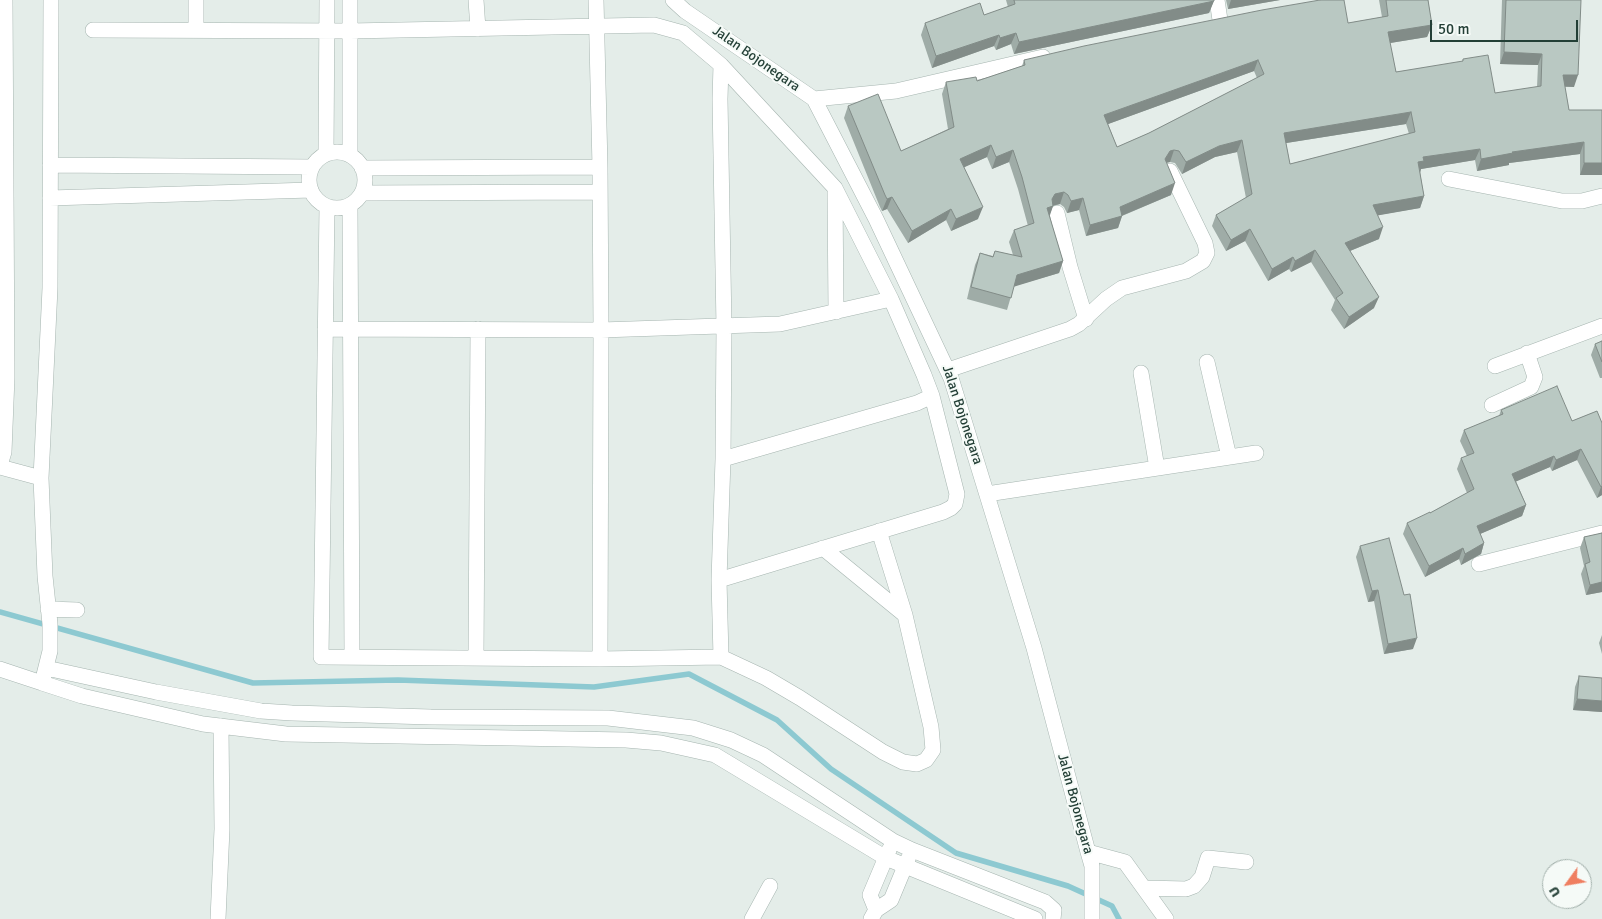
<!DOCTYPE html>
<html>
<head>
<meta charset="utf-8">
<style>
	body { margin:0 }
	#map { position:relative; width:1602px; height:919px; overflow:hidden; background:#e4ede9; font-family:Signika,sans-serif }
	canvas { display:block }
	.north { position:absolute; left:1542px; top:859px; width:50px; height:50px; box-sizing:border-box; background:#f5faf7; border:1px solid #a1afaa; border-radius:50%; rotate:238deg; font-size:14px; font-weight:700; line-height:20px; text-align:center; color:#233f36 }
	.north::after { content:''; display:block; margin:auto; width:18px; height:22px; background:#ef7e60; clip-path:polygon(50% 0,100% 100%,50% 72%,0 100%) }
	.scale { position:absolute; left:1430px; top:20px; width:148px; height:22px; box-sizing:border-box; border:2px solid #233f36; border-top:0; padding-left:6px; font-size:15px; line-height:18px; white-space:nowrap; color:#233f36; -webkit-text-stroke:4px #f5faf7; paint-order:stroke }
</style>
</head>
<body>
<div id="map">
<canvas width="1602" height="919"></canvas>
<div class="north">U</div>
<div class="scale">50 m</div>
</div>
<script>
const ctx = document.querySelector('canvas').getContext('2d');
ctx.lineJoin = 'round';
const toPath = rows => new Path2D(rows.map(r => 'M' + r).join(''));
function trace(path, color, width, dash) { ctx.strokeStyle = color; ctx.lineWidth = width; ctx.lineCap = dash ? 'butt' : 'round'; ctx.setLineDash(dash || []); ctx.stroke(path); }
function fill(path, color) { ctx.fillStyle = color; ctx.fill(path, 'evenodd'); }
function drawText(font, color, halo, rows, align = 'center') {
  ctx.font = font + ' Signika,sans-serif'; ctx.lineWidth = 4; ctx.setLineDash([]); ctx.textBaseline = 'middle'; ctx.strokeStyle = halo; ctx.fillStyle = color; for (const [text, x, y, turn = 0] of rows) {
    ctx.save(); ctx.translate(x, y); ctx.rotate((+turn || 0) * Math.PI / 180); ctx.textAlign = isNaN(turn) ? turn : align; if (halo) ctx.strokeText(text, 0, 0); ctx.fillText(text, 0, 0); ctx.restore();
  }
}
trace(toPath([
	[0,612,253,683,398,680,594,687,689,674,777,720,831,769,956,853,1068,886,1112,906,1119,919]
]), '#8dc9d1', 5.5);
const minor = toPath([
	[350,0,350,155],
	[476,0,478,29],
	[596,0,600,167,601,330,600,659],
	[673,0,685,11,814,99,876,219,951,378,1034,648,1088,852,1092,866,1092,919],
	[1217,0,1220,20],
	[93,30,350,31,654,25,683,33,721,65,835,188,891,299,924,375,932,396,917,403,723,459],
	[196,30,196,0],
	[721,65,720,99,724,327,723,459,719,580,721,657],
	[814,99,896,91,1043,57],
	'309 180a28 28 0 1 1 56 0a28 28 0 1 1-56 0Z',
	[326,154,327,0],
	[50,165,312,167],
	[362,168,600,167],
	[1449,179,1562,201,1582,201,1602,196],
	[835,192,836,312],
	[362,193,599,192],
	[50,198,311,190],
	[350,206,352,657],
	[327,207,321,657,600,659,721,657,766,678,800,698,883,752,903,762,917,764,926,760,933,750,931,727,905,615,879,531],
	[1057,213,1070,267,1086,319],
	[325,329,601,330,780,324,891,299],
	[1207,362,1229,457],
	[1495,366,1602,326],
	[948,370,1070,329,1079,324,1106,299,1122,288,1186,271,1203,261,1207,253,1205,243,1170,171],
	[1141,373,1157,468],
	[1492,405,1531,387,1535,377,1527,353],
	[0,465,4,452,7,377,5,0],
	[0,467,41,478],
	[987,494,1256,453],
	[823,548,905,615],
	[1479,564,1602,533],
	[719,580,943,512,951,508,955,504,957,494,932,396],
	[48,609,77,610],
	[476,658,478,329],
	[46,668,156,692,261,711,292,713,431,717,608,718,693,728,731,740,763,755,893,841,912,850,1045,902,1054,910,1053,919],
	[0,669,42,683,50,651,50,624,45,576,41,478,50,288,51,0],
	[42,683,82,696,203,724,286,734,626,740,661,743,715,755,886,858,1035,919],
	[1088,852,1125,862,1166,919],
	[1144,888,1186,889,1194,886,1202,877,1208,858,1246,862],
	[876,910,870,895,889,850],
	[218,919,222,829,221,726],
	[752,919,770,886],
	[871,919,876,910,891,900,908,859]
]);
trace(minor, '#a6b5b0', 16);
trace(minor, '#fff', 15);
fill(toPath([
	[1006,0,1214,0,1209,13,1014,54,1011,44,996,50,994,46,932,68,921,35,925,23,984,15,1008,7],
	[1226,0,1280,0,1228,9],
	[1379,0,1428,0,1432,25,1427,37,1390,43,1396,72,1462,62,1463,59,1495,93,1537,87,1538,65,1500,64,1502,0,1574,0,1574,87,1565,87,1569,110,1602,110,1602,175,1580,175,1580,154,1509,163,1509,165,1477,171,1475,160,1421,169,1420,172,1424,196,1420,208,1378,215,1379,239,1350,251,1374,308,1344,329,1331,310,1335,300,1311,262,1291,272,1289,269,1268,281,1245,241,1226,251,1212,226,1216,215,1246,198,1237,152,1215,157,1182,174,1175,163,1170,162,1166,163,1171,195,1122,216,1118,228,1086,236,1079,210,1067,213,1064,207,1060,204,1053,206,1049,216,1063,261,1059,273,1014,286,1007,310,967,299,975,265,980,253,993,256,995,251,1013,255,1009,242,1014,230,1028,226,1018,189,1009,162,992,169,987,157,964,167,978,219,951,231,946,220,908,243,887,209,882,211,880,207,844,118,848,106,901,151,948,129,942,94,946,82,977,81,1022,66,1024,60,1348,23,1382,17],
	[1254,71,1257,78,1149,133,1117,147,1108,124],
	[1406,124,1409,134,1290,164,1286,143],
	[1602,341,1602,378,1600,378,1591,355,1595,344],
	[1501,410,1572,421,1597,411,1602,495,1597,498,1577,460,1552,471,1550,467,1516,481,1526,505,1522,516,1480,534,1484,543,1481,554,1461,565,1459,559,1425,577,1403,534,1407,523,1430,513,1467,493,1457,469,1461,458,1467,456,1460,441,1464,430,1499,416],
	[1602,533,1602,592,1586,595,1581,574,1584,566,1580,548,1584,537],
	[1360,546,1413,649,1384,654,1374,601,1368,602,1356,557],
	[1602,635,1602,654,1599,643],
	[1579,676,1602,678,1602,712,1573,710,1575,687]
]), '#9faca7');
fill(toPath([
	[1231,0,1280,0,1228,9],
	[1214,1,1209,13,1014,54,1019,42],
	[1432,25,1427,37,1384,44,1388,32],
	[1016,33,1011,44,996,50,1000,38],
	[999,35,994,46,932,68,936,56],
	[1504,52,1542,54,1538,65,1500,64],
	[1258,60,1254,71,1100,127,1104,115],
	[1563,75,1578,75,1574,87,1559,86],
	[1411,112,1406,124,1280,144,1284,133],
	[1242,140,1237,152,1215,157,1182,174,1186,162,1219,146],
	[1584,142,1580,154,1509,163,1509,165,1477,171,1481,159,1512,152],
	[991,145,987,157,956,171,960,159],
	[1480,149,1475,160,1421,169,1420,173,1418,162,1423,157],
	[1013,150,1009,162,992,169,996,157],
	[1174,150,1170,162,1165,163,1165,159,1170,151],
	[1584,163,1602,163,1602,175,1580,175],
	[1175,183,1171,195,1121,216,1122,216,1118,228,1086,236,1090,225,1120,207],
	[1064,192,1060,204,1051,206,1053,206,1049,218,1047,208,1055,194],
	[1424,196,1420,208,1369,217,1373,205],
	[892,197,887,209,882,211,887,199],
	[1083,198,1079,210,1067,213,1071,201],
	[983,207,978,219,951,231,956,219],
	[951,209,946,220,908,243,912,231],
	[1383,227,1379,239,1340,255,1345,243],
	[1250,229,1245,241,1226,251,1231,240],
	[1315,250,1311,262,1291,272,1295,261],
	[1293,257,1289,269,1268,281,1272,269],
	[1063,261,1059,273,1013,287,1017,275],
	[1379,297,1374,308,1344,329,1349,317],
	[1581,449,1577,460,1552,471,1556,460],
	[1554,456,1550,467,1508,485,1512,474],
	[1602,486,1602,495,1597,498,1601,487],
	[1526,505,1522,516,1473,537,1477,526],
	[1484,543,1481,554,1461,565,1465,554],
	[1463,548,1459,559,1425,577,1429,566],
	[1602,582,1602,592,1586,595,1590,585],
	[1378,590,1374,601,1368,602,1372,591],
	[1417,638,1413,649,1384,654,1388,644],
	[1577,699,1602,701,1602,712,1573,710]
]), '#828c88');
const building = toPath([
	[1014,0,1214,0,1214,1,1019,42,1016,33,1000,38,999,35,936,56,925,23,980,3,984,15,1015,4,1014,0],
	[1320,0,1344,0,1348,23,1388,16,1386,0,1428,0,1432,25,1388,32,1396,72,1463,61,1463,59,1488,55,1495,93,1541,86,1542,54,1504,52,1506,0,1581,0,1578,75,1563,75,1569,110,1602,110,1602,163,1584,163,1584,142,1512,152,1513,153,1481,159,1480,149,1423,157,1424,161,1418,162,1424,196,1373,205,1383,227,1345,243,1379,297,1349,317,1336,298,1343,293,1315,250,1295,261,1293,257,1272,269,1250,229,1231,240,1216,215,1252,194,1242,140,1219,146,1186,162,1179,151,1174,150,1170,151,1165,159,1175,183,1120,207,1122,216,1090,225,1083,198,1071,201,1068,195,1064,192,1055,194,1052,199,1053,206,1047,208,1063,261,1017,275,1011,298,971,287,980,253,993,257,995,251,1022,257,1014,230,1034,223,1022,177,1013,150,996,157,991,145,960,159,983,207,956,219,951,209,912,231,892,197,887,199,885,195,848,106,878,94,901,151,954,127,946,82,976,77,977,81,1025,65,1024,60,1084,46,1262,10,1320,0],
	[1258,60,1264,74,1149,133,1117,147,1104,115,1258,60],
	[1411,112,1415,132,1290,164,1284,133,1411,112],
	[1602,341,1602,362,1595,344,1602,341],
	[1557,386,1572,421,1597,411,1602,423,1602,486,1601,487,1581,449,1556,460,1554,456,1512,474,1526,505,1477,526,1484,543,1465,554,1463,548,1429,566,1407,523,1430,512,1430,513,1474,489,1461,458,1474,453,1464,430,1503,414,1501,410,1557,386],
	[1602,533,1602,582,1590,585,1585,564,1590,562,1584,537,1602,533],
	[1389,538,1404,595,1410,594,1417,638,1388,644,1378,590,1372,591,1360,546,1389,538],
	[1579,676,1602,678,1602,701,1577,699,1579,676]
]);
fill(building, '#b9c8c2');
trace(building, '#828c88', 1);
drawText('14px', '#233f36', '#f5faf7', [
	["Jalan Bojonegara",756,59,35],
	["Jalan Bojonegara",962,415,72],
	["Jalan Bojonegara",1075,804,75]
]);
</script>
</body>
</html>
